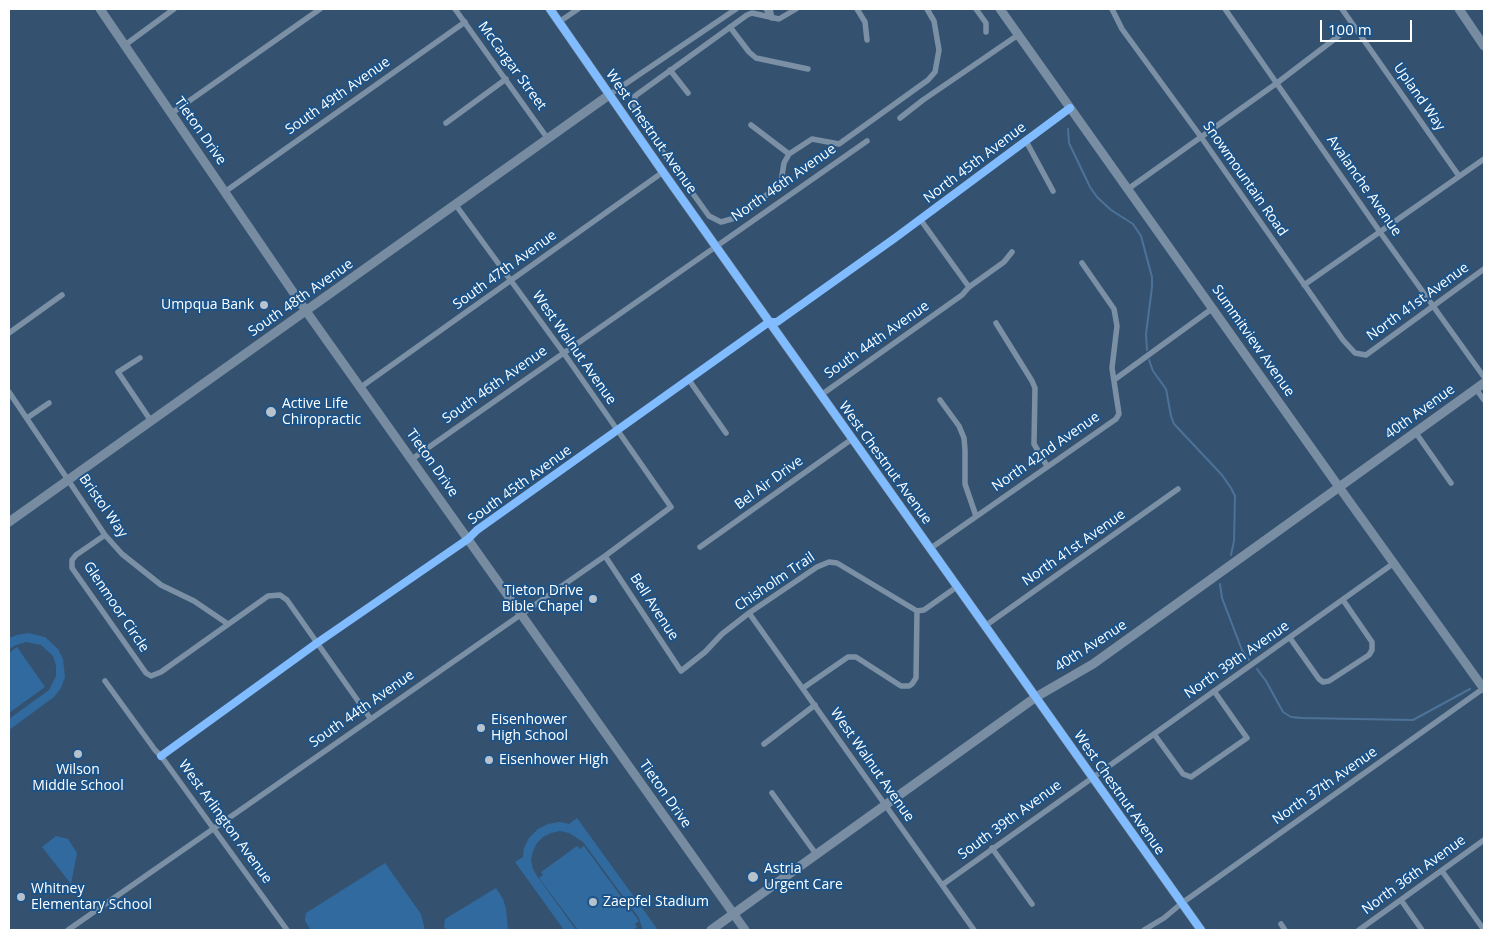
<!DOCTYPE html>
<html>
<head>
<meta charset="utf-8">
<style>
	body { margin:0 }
	#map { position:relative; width:1493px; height:939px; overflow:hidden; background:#345270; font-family:"Open Sans",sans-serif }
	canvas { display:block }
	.frame { position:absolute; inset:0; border:10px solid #fff; pointer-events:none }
	.scale { position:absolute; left:1320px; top:20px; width:92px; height:22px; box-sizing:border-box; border:2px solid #fff; border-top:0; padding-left:6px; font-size:15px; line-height:18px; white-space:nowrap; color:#fff; -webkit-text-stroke:4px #1c5388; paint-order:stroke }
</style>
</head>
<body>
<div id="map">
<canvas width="1493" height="939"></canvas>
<div class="frame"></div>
<div class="scale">100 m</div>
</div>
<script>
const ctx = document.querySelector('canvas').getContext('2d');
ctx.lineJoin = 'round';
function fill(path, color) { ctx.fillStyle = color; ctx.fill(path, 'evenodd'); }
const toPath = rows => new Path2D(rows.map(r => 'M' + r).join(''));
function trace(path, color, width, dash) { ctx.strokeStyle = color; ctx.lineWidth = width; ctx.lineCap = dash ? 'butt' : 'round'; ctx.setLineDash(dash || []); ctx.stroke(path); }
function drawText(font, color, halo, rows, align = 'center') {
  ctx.font = font + ' "Open Sans",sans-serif'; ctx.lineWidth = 4; ctx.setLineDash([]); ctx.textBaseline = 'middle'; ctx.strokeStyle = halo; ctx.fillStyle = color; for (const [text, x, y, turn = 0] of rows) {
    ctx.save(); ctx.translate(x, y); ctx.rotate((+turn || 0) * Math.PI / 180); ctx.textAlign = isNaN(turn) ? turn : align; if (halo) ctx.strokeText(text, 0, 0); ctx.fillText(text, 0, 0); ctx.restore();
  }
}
fill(toPath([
	[28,633,45,637,58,649,63,659,65,677,61,688,54,697,9,730,9,719,49,690,56,676,56,666,53,656,41,645,26,642,16,645,9,649,9,638,17,635],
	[17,647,45,687,9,713,9,653],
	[577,818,658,930,643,930,639,918,583,842,569,833,560,831,551,833,543,837,537,843,533,851,531,860,533,869,537,876,576,930,564,930,515,862,523,857,524,848,529,838,538,829,548,824,560,822,569,824],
	[56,836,68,839,77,853,71,884,42,847],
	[577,846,580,849,584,846,639,921,635,924,637,927,633,930,578,930,539,878,543,875,541,872],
	[385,863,421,914,425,930,311,930,305,921,306,913],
	[496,888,503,899,506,909,508,930,446,930,444,927,445,919]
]), '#306a9f');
trace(toPath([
	[1068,129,1069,143,1090,187,1097,197,1111,210,1133,224,1141,236,1152,277,1152,287,1146,334,1147,350],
	[1149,360,1153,371,1166,389,1171,416,1174,424,1222,475,1231,488,1235,496,1234,541,1231,555],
	[1220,584,1222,598,1242,650,1249,660],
	[1257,669,1266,681,1283,712,1291,717,1302,718,1413,720,1470,689],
	[1484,674,1484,672]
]), '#4d7298', 2);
trace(toPath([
	[455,9,548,139],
	[766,9,772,18,770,9],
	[796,9,779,19,752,13,747,15,635,96,634,108,637,116,709,216,721,222,735,218,775,189,781,182,784,163,789,154,812,139,839,144,928,80,935,72,939,50,934,21,927,9],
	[857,9,865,22,867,40],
	[976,9,986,23,986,32],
	[1112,9,1122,29,1201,137,1343,340,1355,353,1366,355,1484,269],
	[1225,9,1380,232,1484,377],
	[1342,9,1459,176],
	[559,22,578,9],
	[730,27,749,52,756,58,808,69],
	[125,45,174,9],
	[670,70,688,93],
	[609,95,736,9],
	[172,113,320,9],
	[900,118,923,100,1018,35],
	[446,123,506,79],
	[751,125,789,154],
	[1026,141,1053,191],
	[1128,189,1277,83,1353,25],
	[226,191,465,22],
	[920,219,969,287],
	[1304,285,1484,159],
	[996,323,1032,381,1035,388,1034,444,1047,466],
	[9,333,62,295],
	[140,358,118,372,151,421],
	[689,380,726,433],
	[1114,380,1213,308],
	[361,387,663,172],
	[1476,389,1484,400],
	[9,392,105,535,122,554,161,585,194,601,228,624],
	[821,395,962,295,969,287,1004,262,1012,252],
	[940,400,959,426,964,438,965,450,965,484,976,516],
	[27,418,49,403],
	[1416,433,1451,483],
	[412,459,867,141],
	[105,535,76,555,72,560,72,568,146,673,151,676,161,672,268,596,280,595,287,600,370,718],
	[700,547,852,439],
	[931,548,1116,419,1119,414,1112,368,1117,326,1114,309,1082,263],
	[605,556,681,671,705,652,722,634,749,613,817,567,829,562,837,563,917,611],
	[917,611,924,610,958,586],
	[749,613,974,930],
	[985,626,1178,489],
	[1290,638,1319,679,1323,682,1329,681,1369,655,1372,650,1372,642,1343,600],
	[105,681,155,750,161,756,287,930],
	[803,688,848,657,856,657,901,686,909,686,912,684,916,678,917,611],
	[1154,734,1183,774,1191,777,1247,738,1214,691],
	[764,744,815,705],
	[161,756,317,643,468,539,477,530,769,322,777,322,895,238,1070,108],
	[772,793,816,854],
	[992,848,1032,904],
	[1442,871,1484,930],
	[942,885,1394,563],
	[1401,900,1422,930],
	[1281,924,1285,930],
	[68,930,605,556,671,507,563,352,455,204],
	[1144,930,1164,918,1182,903,1484,688],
	[1359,930,1484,840]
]), '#7b90a5', 5.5);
trace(toPath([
	[100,9,306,311,745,930],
	[550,9,663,172,1201,930],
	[1459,9,1484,46],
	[1339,487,1484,689],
	[9,522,609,95]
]), '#778ca1', 9);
trace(toPath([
	[1000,9,1339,487],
	[711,930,1036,697,1093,664,1484,383]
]), '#7a8ea3', 9);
trace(toPath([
	[550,9,663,172,1201,930],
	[161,756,317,643,468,539,477,530,769,322,777,322,895,238,1070,108]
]), '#80bcff', 8);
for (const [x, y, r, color] of [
	[264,305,5,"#b8c2cd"],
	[271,412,6,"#b8c2cd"],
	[593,599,5,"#b8c2cd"],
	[481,728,5,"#b8c2cd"],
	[78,754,5,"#b8c2cd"],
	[489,760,5,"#b8c2cd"],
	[753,877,6,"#b8c2cd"],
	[21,897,5,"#b8c2cd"],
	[593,902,5,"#b8c2cd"]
]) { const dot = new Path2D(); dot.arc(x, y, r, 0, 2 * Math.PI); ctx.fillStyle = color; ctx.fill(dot); trace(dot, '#1c5388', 2); }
drawText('14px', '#fff', '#1c5388', [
	["McCargar Street",512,66,54],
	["South 49th Avenue",338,96,-35],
	["Upland Way",1419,97,55],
	["Tieton Drive",200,131,55],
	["West Chestnut Avenue",651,132,55],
	["North 45th Avenue",975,163,-37],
	["Snowmountain Road",1245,179,55],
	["North 46th Avenue",784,183,-35],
	["Avalanche Avenue",1364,186,55],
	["South 47th Avenue",505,270,-36],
	["South 48th Avenue",301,298,-35],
	["North 41st Avenue",1418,302,-36],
	["South 44th Avenue",877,340,-35],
	["Summitview Avenue",1253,341,55],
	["West Walnut Avenue",574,348,55],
	["South 46th Avenue",495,385,-35],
	["40th Avenue",1420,412,-36],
	["North 42nd Avenue",1046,452,-35],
	["Tieton Drive",432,463,55],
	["West Chestnut Avenue",885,463,54],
	["Bel Air Drive",769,483,-36],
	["South 45th Avenue",520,485,-36],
	["Bristol Way",103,506,55],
	["North 41st Avenue",1074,548,-35],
	["Chisholm Trail",775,582,-34],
	["Glenmoor Circle",116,607,56],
	["Bell Avenue",654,607,57],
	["40th Avenue",1091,646,-33],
	["North 39th Avenue",1237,660,-35],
	["South 44th Avenue",362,709,-35],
	["West Walnut Avenue",872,765,55],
	["North 37th Avenue",1325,786,-35],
	["West Chestnut Avenue",1119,793,55],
	["Tieton Drive",665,794,55],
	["South 39th Avenue",1010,820,-36],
	["West Arlington Avenue",225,822,54],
	["North 36th Avenue",1414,875,-36]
]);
drawText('14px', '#fff', '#1c5388', [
	["Umpqua Bank",254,305,"right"],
	["Active Life",282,404],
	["Chiropractic",282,420],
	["Tieton Drive",583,591,"right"],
	["Bible Chapel",583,607,"right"],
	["Eisenhower",491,720],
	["High School",491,736],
	["Eisenhower High",499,760],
	["Wilson",78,770,"center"],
	["Middle School",78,786,"center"],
	["Astria",764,869],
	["Urgent Care",764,885],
	["Whitney",31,889],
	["Elementary School",31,905],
	["Zaepfel Stadium",603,902]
], 'left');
</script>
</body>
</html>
